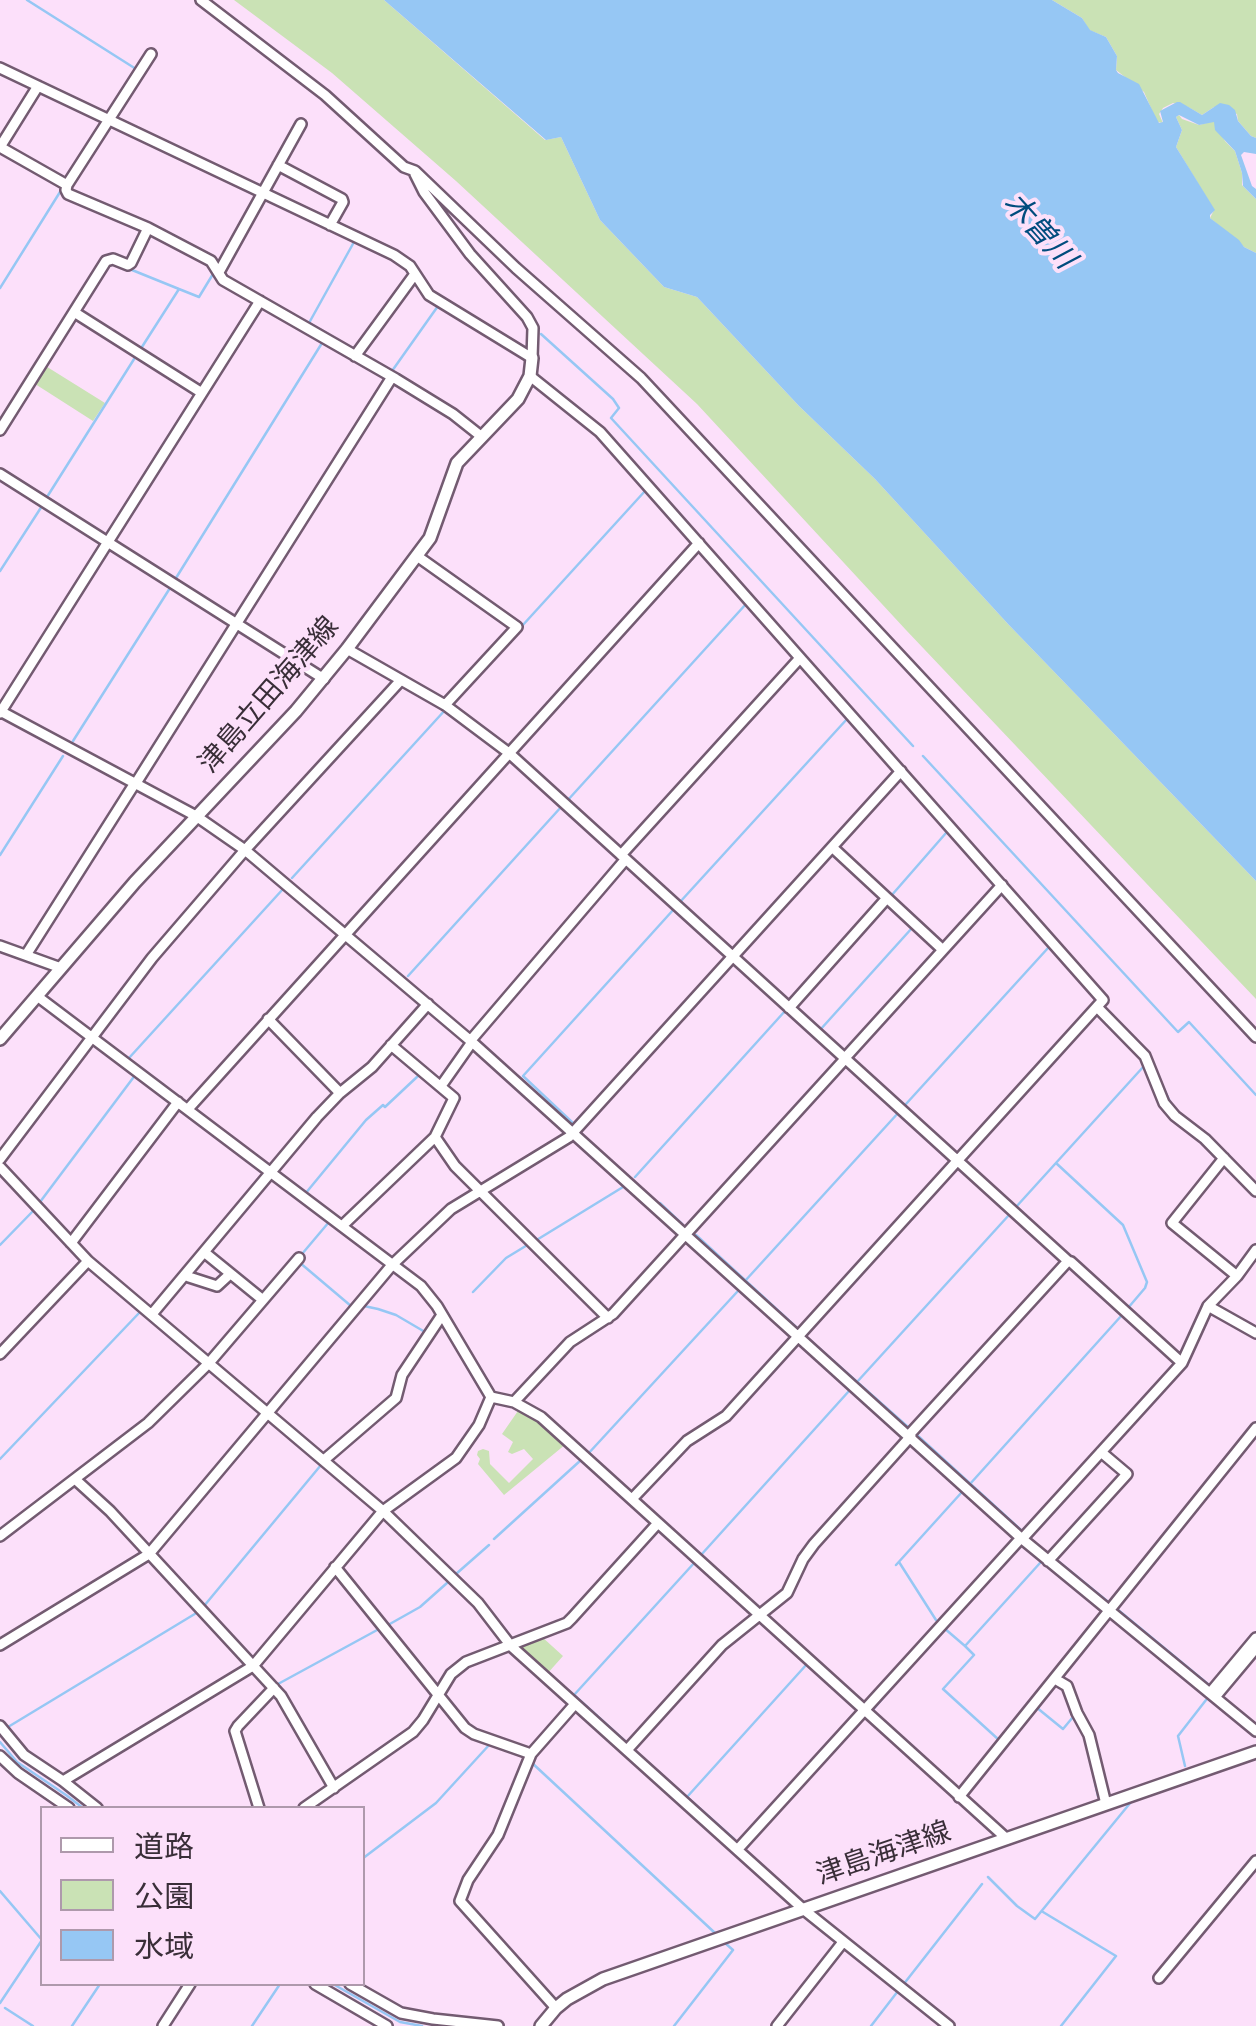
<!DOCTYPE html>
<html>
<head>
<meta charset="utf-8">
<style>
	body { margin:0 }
	#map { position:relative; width:1256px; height:2026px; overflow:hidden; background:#fce0fa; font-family:"Titillium Web","Noto Sans JP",sans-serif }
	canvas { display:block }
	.legend { position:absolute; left:40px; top:1806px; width:325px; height:180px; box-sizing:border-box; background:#fce0fa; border:2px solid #ae99ac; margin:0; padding:12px 18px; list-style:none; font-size:30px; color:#392e38 }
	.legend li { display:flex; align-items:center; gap:20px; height:50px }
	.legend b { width:50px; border:2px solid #ae99ac }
</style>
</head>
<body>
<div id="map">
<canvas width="1256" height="2026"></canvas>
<ul class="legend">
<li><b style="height:12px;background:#fff"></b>道路</li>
<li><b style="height:28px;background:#cae2b5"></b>公園</li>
<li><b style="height:28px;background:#96c7f4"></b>水域</li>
</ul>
</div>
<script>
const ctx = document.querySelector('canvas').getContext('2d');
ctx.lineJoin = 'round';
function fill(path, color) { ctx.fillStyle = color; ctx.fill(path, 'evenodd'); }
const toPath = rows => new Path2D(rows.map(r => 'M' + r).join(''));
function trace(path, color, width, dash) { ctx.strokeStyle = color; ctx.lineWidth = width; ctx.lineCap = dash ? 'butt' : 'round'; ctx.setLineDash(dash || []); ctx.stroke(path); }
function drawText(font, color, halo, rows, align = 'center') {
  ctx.font = font + ' "Titillium Web","Noto Sans JP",sans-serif'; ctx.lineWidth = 8; ctx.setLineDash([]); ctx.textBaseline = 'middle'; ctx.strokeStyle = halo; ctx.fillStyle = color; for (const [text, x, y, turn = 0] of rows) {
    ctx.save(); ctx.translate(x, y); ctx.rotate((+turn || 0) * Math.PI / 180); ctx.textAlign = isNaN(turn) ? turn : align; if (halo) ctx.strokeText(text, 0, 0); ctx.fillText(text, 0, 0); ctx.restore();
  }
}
fill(toPath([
	[234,0,384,0,545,140,561,137,600,220,664,287,697,297,799,406,875,479,1008,624,1256,881,1256,999,906,630,697,404,456,181,332,73],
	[1052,0,1256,0,1256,138,1251,136,1238,121,1237,114,1214,107,1202,115,1188,107,1173,103,1163,108,1159,114,1163,123,1157,122,1144,92,1116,70,1117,56,1106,37,1089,30,1082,18],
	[1179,115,1182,119,1199,125,1214,121,1225,141,1235,151,1242,173,1242,185,1256,199,1256,253,1244,247,1210,218,1214,210,1176,147,1182,130,1176,117],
	[44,365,105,403,93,421,32,382],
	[520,1408,539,1419,566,1444,504,1495,478,1464,480,1459,477,1455,478,1451,483,1449,489,1451,490,1464,509,1483,533,1459,524,1449,512,1454,508,1452,513,1442,502,1434],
	[541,1636,563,1656,547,1674,517,1646]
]), '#cae2b5');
fill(toPath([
	[384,0,1052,0,1082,18,1090,30,1106,37,1117,56,1116,70,1118,73,1139,84,1159,123,1163,122,1160,111,1177,102,1180,102,1202,115,1220,103,1229,105,1235,110,1238,121,1251,136,1256,138,1256,154,1244,152,1241,155,1252,186,1256,189,1256,199,1243,186,1242,173,1235,151,1215,130,1214,122,1199,125,1179,115,1176,117,1182,130,1176,147,1215,210,1210,215,1210,218,1239,240,1244,247,1256,253,1256,881,1008,624,875,479,799,406,697,297,664,287,600,220,561,137,546,140]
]), '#96c7f4');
trace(toPath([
	[27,0,136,69],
	[11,148,22,154],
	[134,265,132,270,179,289],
	[0,288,60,192],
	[328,334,309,323,354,242],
	[541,334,613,399,619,408,611,418,913,746],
	[140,350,179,289,199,297,213,274],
	[392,371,438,306],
	[568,411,597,436],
	[47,497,136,356],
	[0,571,42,506],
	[176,578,322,343],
	[522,626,645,491],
	[333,657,371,607],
	[73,741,170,588],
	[923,756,1178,1032,1189,1022,1256,1095],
	[567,801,746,604],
	[0,855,63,756],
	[292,878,446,709],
	[891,896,946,833],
	[680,902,847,719],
	[408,976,562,806],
	[1110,1014,1144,1049],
	[820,1030,912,928],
	[129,1058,283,889],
	[1153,1065,1160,1081],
	[1163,1087,1172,1106],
	[906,1104,1048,948],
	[1177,1112,1202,1132],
	[574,1124,523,1076,674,909],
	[1056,1163,1123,1225,1147,1282,1145,1288,1128,1308],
	[635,1177,785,1011],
	[305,1194,366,1120,383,1105,385,1107,418,1076],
	[40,1202,136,1074],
	[660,1203,682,1224],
	[1016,1207,1144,1066],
	[696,1235,797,1328],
	[535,1241,623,1187],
	[0,1245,34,1210],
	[302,1254,329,1222],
	[299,1262,351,1306],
	[745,1281,899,1112],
	[473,1292,506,1258,529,1244],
	[1215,1305,1235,1284],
	[359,1312,364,1306,378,1309,396,1315,425,1332],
	[804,1335,908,1427],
	[857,1382,1009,1215],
	[917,1435,1022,1531],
	[587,1455,737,1292],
	[0,1459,140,1312,151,1320],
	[970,1484,1122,1315],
	[494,1539,581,1460],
	[701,1555,849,1391],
	[1054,1558,1107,1601],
	[899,1562,936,1620],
	[896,1565,962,1492],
	[456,1574,489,1545],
	[204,1606,321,1465],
	[1117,1609,1209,1685],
	[388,1625,420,1607,447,1583],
	[943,1630,944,1628,965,1646],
	[278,1684,379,1629],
	[1035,1709,1036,1707,1063,1729,1073,1717],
	[871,1712,897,1681],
	[8,1727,198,1612],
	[999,1740,943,1689,974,1655,965,1646,1040,1563],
	[0,1742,17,1762,66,1795,83,1808],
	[627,1743,574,1695,695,1562],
	[634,1750,734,1839],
	[1089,1754,1098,1796],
	[531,1762,715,1933],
	[1185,1766,1178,1736,1206,1700],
	[687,1797,807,1664],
	[747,1852,802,1901],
	[362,1859,436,1803,490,1744],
	[988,1877,1017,1906,1035,1919,1131,1802],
	[0,1891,42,1940,0,2003],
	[1043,1912,1116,1956,1061,2026],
	[333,1984,400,2022,422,2026],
	[903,1985,982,1884],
	[5,2008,33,2026],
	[72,2026,100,1984],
	[252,2026,280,1984],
	[674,2026,733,1950,725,1943],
	[871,2026,898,1991]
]), '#96c7f4', 2.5);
const minor = toPath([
	[201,0,325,95,404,167,415,171,516,268,641,378,1256,1037],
	[0,68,394,255,410,266,429,295,532,358,533,328,527,317,470,254,424,192,415,174],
	[0,147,67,185,66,190,68,194,148,228,211,261,223,280,396,379,453,414,482,437],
	[0,147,38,86],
	[278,165,342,199,343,202,330,225],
	[67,185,151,54],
	[219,272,301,124],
	[74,312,202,393],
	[355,356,415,274],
	[530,376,600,432,1103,1000,726,1416,687,1441,632,1499],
	[0,430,106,261,113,259,128,265,131,263,148,228],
	[0,474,324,679],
	[417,556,517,627,445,705],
	[347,649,445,705,509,753,1068,1261,909,1435],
	[0,711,196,816,245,850,472,1042,1021,1538,1256,1731],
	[0,713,260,301],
	[136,783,392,377],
	[832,847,943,950],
	[621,855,800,658],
	[0,946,61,968],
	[26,955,135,783],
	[37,996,421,1286,437,1306,491,1397,514,1402,541,1417,1007,1839],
	[1097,1007,1145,1056,1164,1103,1175,1116,1205,1139,1256,1191],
	[789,1008,887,898],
	[268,1019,340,1093],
	[471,1040,625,860],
	[391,1045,454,1098,435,1137,455,1166,608,1318],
	[844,1059,1002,885],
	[441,1086,472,1042],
	[188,1109,699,543],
	[0,1159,152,958,245,850,401,680],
	[0,1167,88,1261,383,1511,478,1603,511,1646,803,1909,949,2026],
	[342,1226,435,1137],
	[71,1243,178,1102],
	[204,1252,263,1300],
	[1068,1261,1071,1262,1182,1363],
	[186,1274,189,1277,217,1286,230,1274],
	[1237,1276,1256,1250],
	[1208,1306,1256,1333],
	[152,1314,317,1117,340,1093,372,1067,428,1004],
	[0,1354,88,1261],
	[514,1402,570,1342,613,1314,845,1059],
	[324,1460,396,1398,402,1375,442,1315],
	[76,1480,110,1511,281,1696,334,1788],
	[0,1536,148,1423,209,1363,299,1258],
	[1022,1539,1182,1363,1208,1306,1237,1276,1172,1223,1224,1158],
	[1048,1561,1127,1474,1101,1452],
	[335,1567,465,1728,474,1734,531,1754],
	[0,1645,149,1554,392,1265,451,1209,569,1137,901,771],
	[1055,1679,1067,1686,1077,1713,1089,1735,1106,1804],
	[1210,1693,1256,1638],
	[1215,1697,1256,1648],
	[0,1726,24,1755,63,1781,97,1808],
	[627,1750,722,1645,787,1593,803,1559,814,1544,911,1436],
	[0,1756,18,1773,69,1808],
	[63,1781,253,1666,383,1511,456,1458,479,1425,491,1397],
	[959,1797,1256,1428],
	[259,1808,235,1731,238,1726,274,1688],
	[304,1808,413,1732,423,1720,451,1674,466,1662,567,1623,572,1618,658,1523],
	[738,1849,1021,1538],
	[1159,1978,1256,1861],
	[315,1984,387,2026],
	[350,1984,401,2013,433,2019,498,2026],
	[556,2008,460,1901,468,1880,498,1835,531,1754,575,1704],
	[163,2026,190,1984],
	[777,2026,843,1942]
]);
const major = toPath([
	[0,1039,135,882,296,711,347,649,430,538,457,463,518,399,530,376,532,358],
	[541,2026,556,2008,567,1999,603,1979,1256,1752]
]);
trace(minor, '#735b71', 14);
trace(major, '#735b71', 16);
trace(minor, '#fff', 9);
trace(major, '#fff', 11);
drawText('28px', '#392e38', '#fce0fa', [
	["津島立田海津線",270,696,-49],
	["津島海津線",884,1855,-19]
]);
drawText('italic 30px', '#004c7e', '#fce0fa', [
	["木曽川",1038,232,48]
]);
</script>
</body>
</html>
